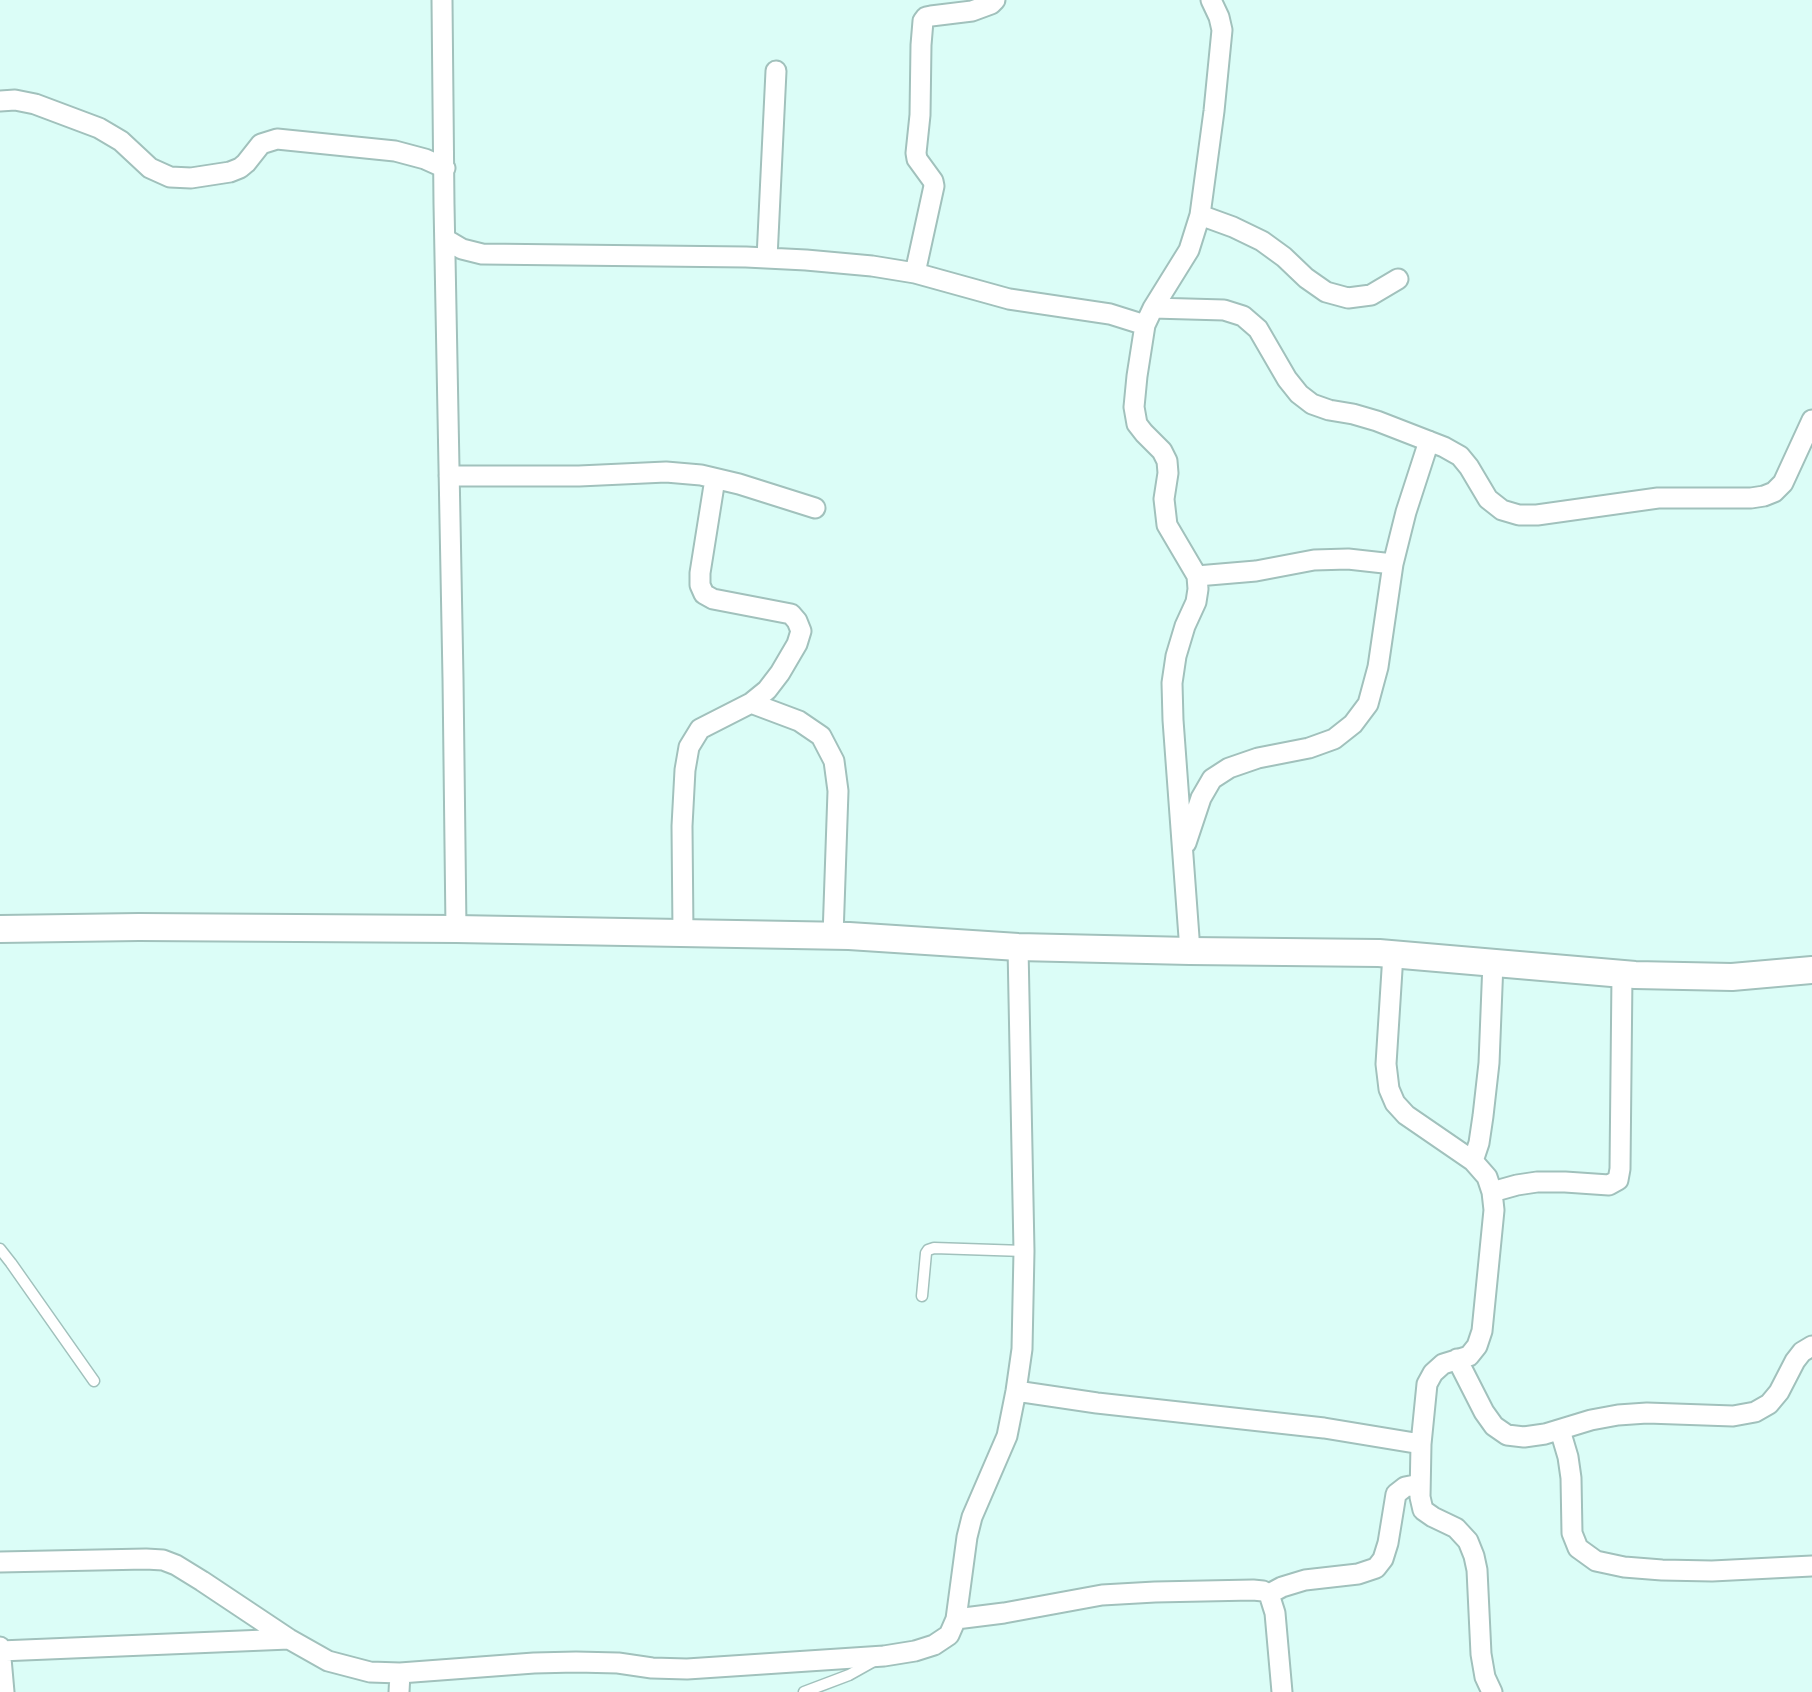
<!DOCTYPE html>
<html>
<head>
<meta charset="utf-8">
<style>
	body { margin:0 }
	canvas { display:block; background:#dbfdf7 }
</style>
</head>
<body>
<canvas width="1812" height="1692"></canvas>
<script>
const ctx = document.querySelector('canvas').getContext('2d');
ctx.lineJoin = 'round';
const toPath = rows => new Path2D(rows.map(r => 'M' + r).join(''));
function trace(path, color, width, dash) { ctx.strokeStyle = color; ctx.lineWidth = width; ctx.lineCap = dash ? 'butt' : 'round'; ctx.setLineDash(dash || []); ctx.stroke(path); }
const lane = toPath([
	[0,1249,11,1263,94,1381],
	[922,1296,926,1253,928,1250,934,1248,1024,1251],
	[804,1692,849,1675,874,1661]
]);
const street = toPath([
	[442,0,444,204,453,678,456,929],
	[0,101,15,100,35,104,99,128,121,141,150,168,170,177,191,178,230,172,240,168,246,163,261,144,277,139,395,151,425,159,445,168],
	[1200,215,1233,227,1262,241,1284,257,1306,278,1326,292,1348,298,1371,295,1398,279],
	[445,239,462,249,482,254,746,257,806,260,872,266,915,273,1009,299,1110,314,1145,325],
	[767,258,776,71],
	[915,273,934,186,933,181,917,159,916,153,920,115,921,45,923,21,926,17,931,16,972,11,991,4,995,0],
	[1153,308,1224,310,1243,316,1258,329,1287,379,1299,394,1312,404,1329,410,1353,414,1377,421,1444,447,1460,456,1469,467,1488,499,1502,510,1519,515,1537,515,1658,498,1751,498,1764,496,1774,492,1783,483,1812,420],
	[449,476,579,476,666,472,701,475,739,484,815,508],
	[1197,576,1256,571,1314,560,1348,559,1393,564],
	[751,703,799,721,821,736,834,761,838,791,833,936],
	[1186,843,1201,798,1212,779,1229,768,1258,758,1309,748,1334,739,1353,724,1368,704,1378,667,1393,564,1406,512,1429,441],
	[683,933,682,826,685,770,689,747,700,729,751,703,767,690,780,673,797,644,801,631,797,621,791,614,713,599,704,594,700,585,700,573,715,479],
	[1190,951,1173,720,1172,683,1176,656,1185,626,1196,602,1198,589,1197,576,1167,525,1164,499,1168,473,1167,461,1162,451,1144,433,1137,424,1134,407,1137,376,1145,325,1153,308,1189,250,1200,215,1214,111,1222,30,1219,17,1211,0],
	[1393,954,1386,1064,1389,1089,1395,1103,1406,1115,1473,1161,1487,1177,1492,1192,1494,1210,1482,1331,1477,1346,1469,1356,1443,1364,1433,1373,1427,1384,1421,1444,1420,1497,1423,1510,1433,1517,1456,1528,1468,1541,1474,1556,1477,1570,1481,1654,1485,1677,1492,1692],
	[1473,1161,1479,1143,1483,1116,1489,1063,1493,962],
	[1492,1192,1517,1185,1537,1182,1565,1182,1609,1185,1618,1180,1620,1169,1622,974],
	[1457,1359,1484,1412,1494,1426,1507,1435,1524,1437,1545,1434,1591,1420,1618,1415,1647,1413,1733,1416,1755,1412,1769,1404,1779,1392,1795,1361,1802,1352,1812,1346],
	[1016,1391,1097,1403,1324,1428,1421,1444],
	[1560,1430,1568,1457,1571,1478,1572,1533,1578,1548,1596,1561,1624,1567,1662,1570,1712,1571,1812,1566],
	[0,1562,146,1559,163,1560,176,1565,202,1581,289,1639,328,1661,370,1672,400,1673,534,1663,576,1662,618,1663,652,1668,687,1669,884,1656,915,1651,934,1645,949,1635,956,1619,967,1537,972,1517,1007,1436,1016,1391,1022,1349,1024,1251,1018,947],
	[1269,1594,1282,1587,1305,1580,1358,1574,1376,1568,1383,1559,1388,1543,1396,1494,1405,1487,1420,1484],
	[956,1619,1004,1613,1102,1595,1155,1592,1253,1590,1263,1591,1269,1594,1275,1613,1282,1692],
	[0,1647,4,1692],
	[0,1651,289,1639],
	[399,1692,400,1673]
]);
const secondary = toPath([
	[0,929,139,927,456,929,849,936,1018,947,1190,951,1379,953,1635,975,1732,977,1812,970]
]);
trace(lane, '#a1c1bc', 13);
trace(street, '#a1c1bc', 23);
trace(secondary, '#a1c1bc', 30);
trace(lane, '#fff', 10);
trace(street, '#fff', 19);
trace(secondary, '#fff', 26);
</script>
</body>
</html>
